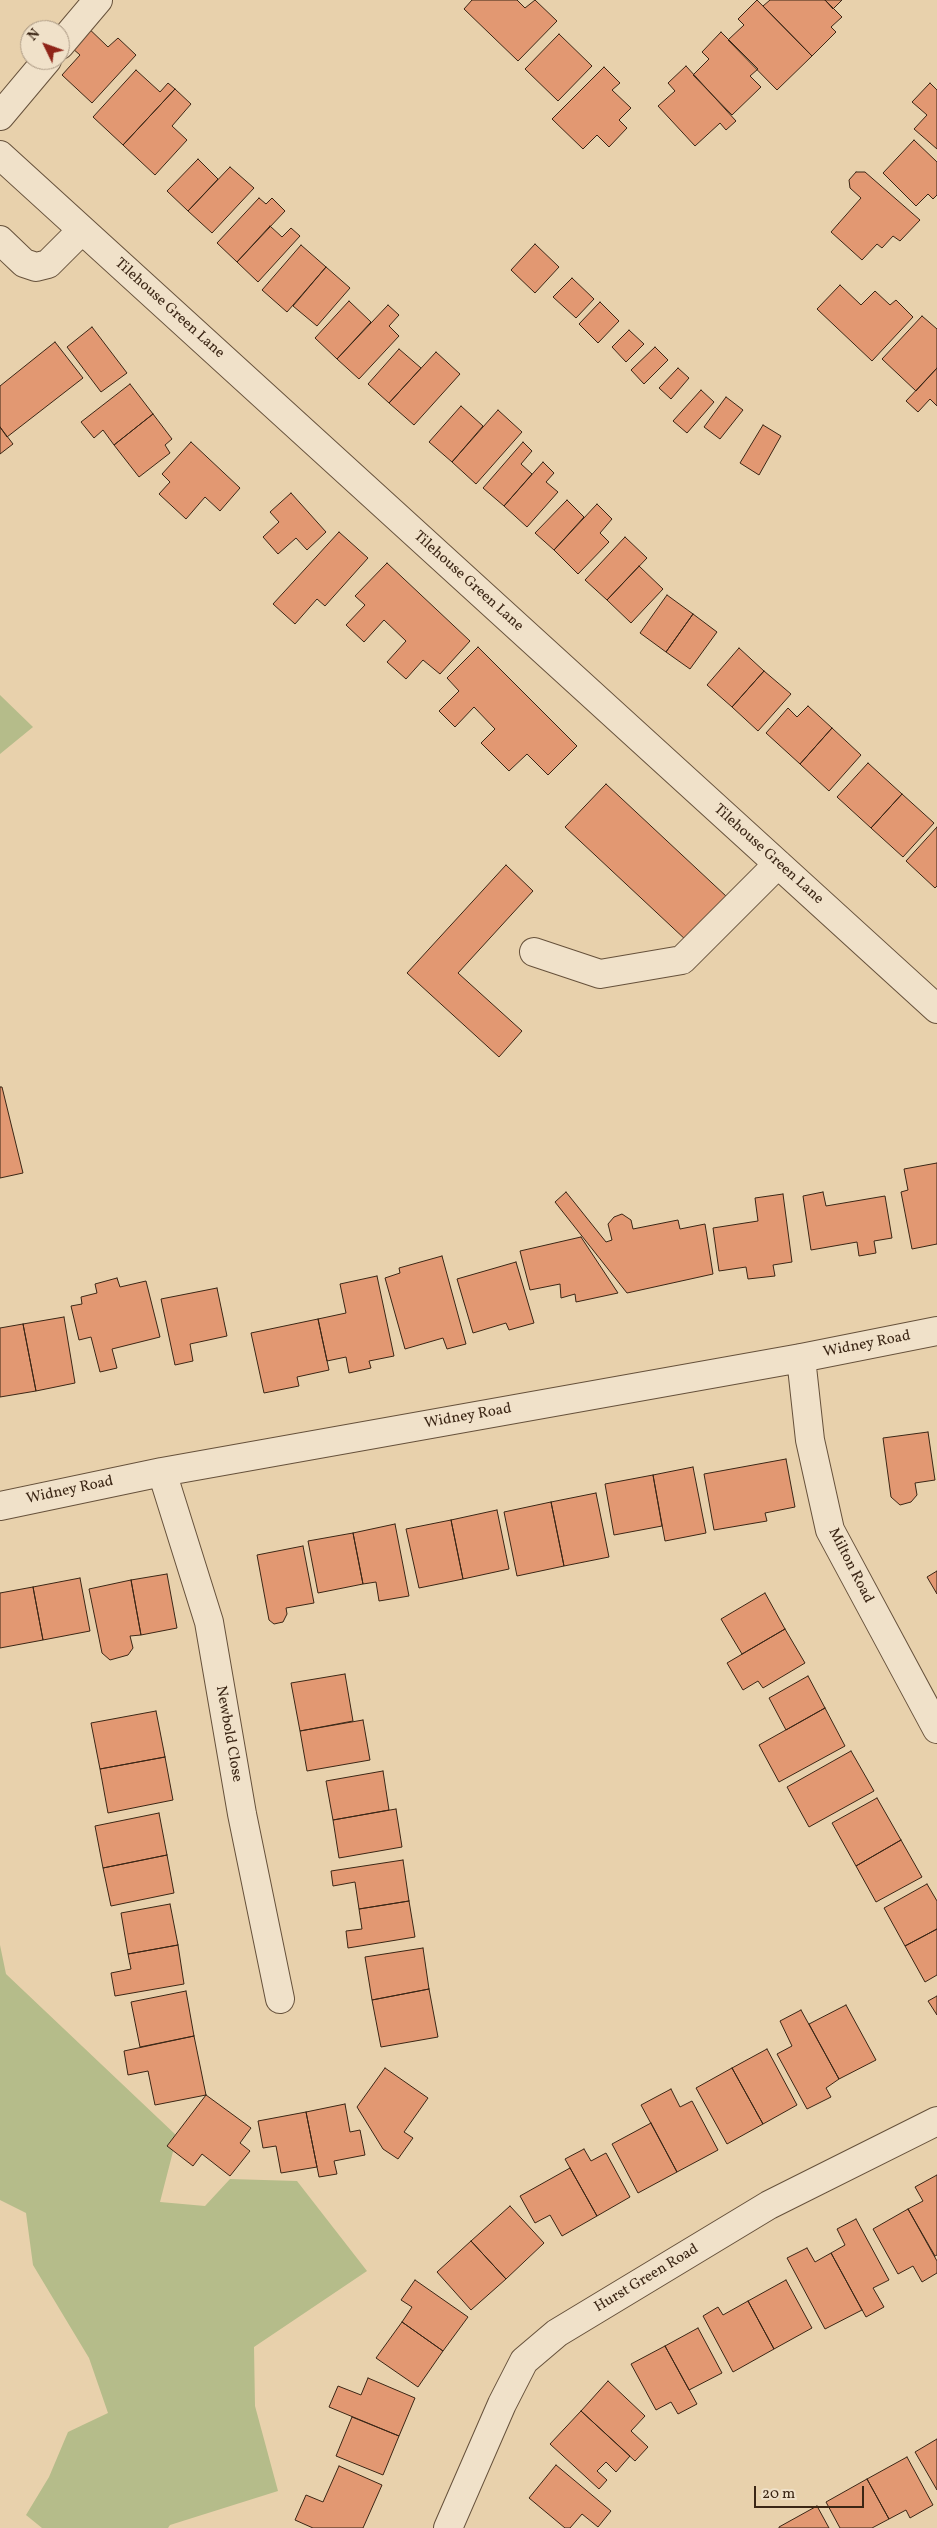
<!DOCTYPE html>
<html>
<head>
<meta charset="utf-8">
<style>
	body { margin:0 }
	#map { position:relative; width:937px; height:2528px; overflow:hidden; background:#e8d1ac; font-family:Vollkorn,serif }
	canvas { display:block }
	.north { position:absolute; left:20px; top:20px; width:50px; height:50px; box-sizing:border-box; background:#f0e1c9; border:1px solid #a89681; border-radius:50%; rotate:312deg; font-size:14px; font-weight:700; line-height:20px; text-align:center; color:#3b2615 }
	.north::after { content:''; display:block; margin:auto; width:18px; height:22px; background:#8f2418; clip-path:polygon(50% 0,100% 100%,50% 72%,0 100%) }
	.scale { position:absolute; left:754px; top:2486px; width:110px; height:22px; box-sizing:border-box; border:2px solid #3b2615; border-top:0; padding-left:6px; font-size:15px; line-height:18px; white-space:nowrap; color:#3b2615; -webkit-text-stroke:4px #f0e1c9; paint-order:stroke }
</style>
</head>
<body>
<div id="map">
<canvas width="937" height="2528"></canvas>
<div class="north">N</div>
<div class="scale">20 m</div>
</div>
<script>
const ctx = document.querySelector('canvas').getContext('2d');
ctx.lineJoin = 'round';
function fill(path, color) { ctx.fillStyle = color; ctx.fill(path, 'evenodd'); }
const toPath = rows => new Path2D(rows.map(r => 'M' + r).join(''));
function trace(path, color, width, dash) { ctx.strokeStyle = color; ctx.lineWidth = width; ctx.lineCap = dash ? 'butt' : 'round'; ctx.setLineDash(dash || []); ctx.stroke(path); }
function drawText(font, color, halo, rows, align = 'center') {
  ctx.font = font + ' Vollkorn,serif'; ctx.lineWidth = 4; ctx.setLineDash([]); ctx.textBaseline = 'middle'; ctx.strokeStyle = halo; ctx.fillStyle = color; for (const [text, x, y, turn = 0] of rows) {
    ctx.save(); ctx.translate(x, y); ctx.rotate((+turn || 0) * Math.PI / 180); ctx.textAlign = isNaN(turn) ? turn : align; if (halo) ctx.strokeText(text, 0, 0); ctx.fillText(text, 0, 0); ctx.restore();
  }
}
fill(toPath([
	[0,695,33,727,0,754],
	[0,1945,6,1974,177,2136,160,2202,205,2206,230,2179,297,2181,367,2271,254,2347,255,2406,278,2491,170,2525,168,2528,42,2528,26,2515,49,2477,68,2432,108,2413,89,2358,33,2265,26,2213,0,2200]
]), '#b5bc8a');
const building = toPath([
	[472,0,517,0,525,8,535,0,557,21,518,61,464,9,472,0],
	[757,0,812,56,777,90,728,40,744,25,738,19,757,0],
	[770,0,825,0,842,17,831,27,836,32,812,56,763,6,770,0],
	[825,0,842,0,833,9,825,0],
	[82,22,108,47,118,38,136,55,92,103,62,75,80,55,64,41,82,22],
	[721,32,758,69,750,76,761,87,732,115,693,75,709,59,702,52,721,32],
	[559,34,592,66,558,101,525,69,559,34],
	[686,66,736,121,726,130,720,123,695,146,658,106,675,91,668,83,686,66],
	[604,67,620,83,612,90,631,108,619,120,627,128,609,147,597,135,583,149,552,119,604,67],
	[136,70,160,92,168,83,175,89,123,145,93,117,136,70],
	[930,83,937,90,937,149,914,129,927,115,912,102,930,83],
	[175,89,191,104,172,126,187,140,155,175,123,145,175,89],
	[914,140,937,162,937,195,933,199,928,194,916,206,883,173,914,140],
	[198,159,218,179,188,211,167,191,198,159],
	[230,167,254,188,212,233,188,211,230,167],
	[856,172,865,172,920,220,900,241,893,236,882,248,877,244,862,260,831,232,861,198,850,188,849,180,856,172],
	[259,198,266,204,272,198,285,211,237,262,217,243,259,198],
	[270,226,282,237,291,228,300,236,258,282,237,262,270,226],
	[535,244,559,267,535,293,511,270,535,244],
	[301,245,326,267,287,312,262,290,301,245],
	[326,267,350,288,317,326,293,306,326,267],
	[572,278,594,299,576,318,553,297,572,278],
	[840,285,861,305,875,291,890,305,896,300,913,317,872,361,817,309,840,285],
	[349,301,371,322,337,359,315,338,349,301],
	[600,302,619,321,598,343,579,324,600,302],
	[388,305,399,315,389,326,399,336,359,379,337,359,388,305],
	[922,316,937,329,937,368,916,391,882,359,922,316],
	[92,327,127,373,101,392,67,347,92,327],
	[629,330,644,344,626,362,612,347,629,330],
	[55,342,83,378,7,437,0,427,0,386,55,342],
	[655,347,668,360,644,384,631,370,655,347],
	[399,349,421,368,389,403,368,384,399,349],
	[436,352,460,374,414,425,389,403,436,352],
	[678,368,689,378,671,399,659,388,678,368],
	[937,368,937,406,930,399,918,412,906,401,937,368],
	[130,384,153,414,114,445,103,430,94,438,81,422,130,384],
	[701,390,714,402,687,433,673,421,701,390],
	[726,397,743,410,720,439,704,427,726,397],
	[461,406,483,426,452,462,429,442,461,406],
	[498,410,522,432,476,484,452,462,498,410],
	[153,414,172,439,165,445,170,453,139,477,114,445,153,414],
	[763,425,781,436,759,475,740,463,763,425],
	[0,427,13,444,0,454,0,427],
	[191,442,240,488,220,511,205,497,186,519,159,494,170,482,162,474,191,442],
	[523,442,532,451,521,464,532,474,504,506,483,488,523,442],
	[543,462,554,473,546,482,558,492,527,527,504,506,543,462],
	[291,493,326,532,307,550,296,538,278,554,263,537,279,522,270,512,291,493],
	[567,500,584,517,554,550,535,533,567,500],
	[597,504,612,519,600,533,609,542,578,574,554,550,597,504],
	[339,532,368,558,325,606,317,599,295,624,273,604,339,532],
	[625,537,647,558,607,600,585,580,625,537],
	[387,563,470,641,440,674,423,660,406,679,387,662,406,641,384,620,364,642,346,625,365,605,355,596,387,563],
	[639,566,663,589,631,623,607,600,639,566],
	[667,595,693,614,666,652,640,633,667,595],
	[693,614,717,632,690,669,666,652,693,614],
	[478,647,577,746,548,775,527,754,509,771,481,743,495,729,474,707,455,727,439,711,459,691,447,678,478,647],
	[739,648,764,671,732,707,707,685,739,648],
	[764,671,791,694,758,731,732,707,764,671],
	[808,706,832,728,800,764,766,733,788,708,797,717,808,706],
	[832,728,861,755,829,791,800,764,832,728],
	[868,763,902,794,871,828,837,797,868,763],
	[606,784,727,897,687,941,565,827,606,784],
	[902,794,934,823,903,857,871,828,902,794],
	[937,827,937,886,935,888,906,861,937,827],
	[506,865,533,891,458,973,522,1031,499,1057,407,973,506,865],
	[0,1087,2,1087,23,1173,0,1178,0,1087],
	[937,1163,937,1244,912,1249,901,1192,908,1190,904,1169,937,1163],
	[566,1192,606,1242,612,1240,608,1224,614,1217,622,1214,631,1220,633,1229,678,1220,680,1229,705,1224,713,1274,627,1293,555,1202,566,1192],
	[823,1192,826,1206,885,1196,892,1238,874,1241,876,1253,859,1256,857,1242,811,1250,803,1196,823,1192],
	[783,1194,792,1262,773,1265,775,1276,748,1279,746,1267,719,1271,713,1228,758,1221,755,1198,783,1194],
	[581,1237,618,1293,576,1302,575,1294,561,1298,560,1284,530,1290,520,1251,581,1237],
	[442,1256,466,1344,447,1349,443,1338,405,1349,385,1278,400,1273,399,1268,442,1256],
	[516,1262,534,1323,509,1330,506,1323,473,1333,457,1279,516,1262],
	[377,1276,394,1356,369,1361,371,1368,349,1373,346,1357,327,1361,318,1319,346,1313,340,1284,377,1276],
	[117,1278,120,1287,146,1281,160,1337,112,1349,117,1368,100,1372,91,1337,79,1340,71,1306,82,1304,81,1297,97,1293,95,1284,117,1278],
	[217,1288,227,1336,190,1344,193,1361,175,1365,161,1299,217,1288],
	[64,1317,75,1383,36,1391,23,1324,64,1317],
	[318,1319,329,1370,297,1377,299,1386,264,1393,251,1333,318,1319],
	[23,1324,36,1391,0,1397,0,1328,23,1324],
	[928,1432,935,1480,915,1483,917,1495,911,1502,900,1505,891,1497,883,1438,928,1432],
	[786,1459,795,1507,765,1513,767,1521,714,1530,704,1474,786,1459],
	[693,1467,706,1533,665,1541,653,1475,693,1467],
	[653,1475,662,1526,614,1535,605,1484,653,1475],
	[596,1493,609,1557,564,1566,551,1502,596,1493],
	[551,1502,564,1566,517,1576,504,1512,551,1502],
	[497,1510,509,1569,463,1579,451,1520,497,1510],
	[451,1520,463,1579,419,1588,406,1529,451,1520],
	[395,1524,409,1596,379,1601,376,1582,363,1584,353,1533,395,1524],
	[353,1533,363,1584,318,1593,308,1541,353,1533],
	[303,1546,314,1603,286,1608,287,1614,283,1622,274,1624,269,1620,257,1555,303,1546],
	[937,1571,937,1594,927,1577,937,1571],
	[167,1574,177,1628,141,1635,131,1580,167,1574],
	[80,1578,90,1631,43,1640,33,1587,80,1578],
	[131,1580,141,1635,130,1636,133,1648,128,1655,110,1660,102,1653,89,1589,131,1580],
	[33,1587,43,1640,0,1648,0,1593,33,1587],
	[765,1593,785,1629,742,1654,721,1619,765,1593],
	[785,1629,805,1663,763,1688,758,1681,743,1690,727,1663,785,1629],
	[345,1674,353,1721,300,1731,291,1683,345,1674],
	[808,1676,825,1708,786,1730,769,1698,808,1676],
	[825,1708,845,1746,779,1782,759,1745,825,1708],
	[156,1711,165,1757,100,1769,91,1723,156,1711],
	[363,1720,370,1760,307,1771,300,1731,363,1720],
	[851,1751,874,1791,809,1827,787,1787,851,1751],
	[165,1757,173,1800,108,1813,100,1769,165,1757],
	[383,1771,389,1810,333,1820,326,1781,383,1771],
	[877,1798,901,1840,856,1866,832,1823,877,1798],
	[396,1809,402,1847,339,1858,333,1820,396,1809],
	[159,1813,167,1855,103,1868,95,1826,159,1813],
	[901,1840,922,1877,876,1902,856,1866,901,1840],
	[167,1855,174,1893,111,1906,103,1868,167,1855],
	[403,1860,409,1901,359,1909,355,1882,333,1886,331,1871,403,1860],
	[927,1884,937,1901,937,1929,905,1946,884,1908,927,1884],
	[409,1901,415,1937,348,1948,346,1931,362,1929,359,1909,409,1901],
	[170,1904,178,1945,128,1954,121,1913,170,1904],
	[937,1929,937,1975,925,1982,905,1946,937,1929],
	[178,1945,184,1984,115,1996,111,1973,131,1969,128,1954,178,1945],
	[423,1948,429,1989,372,2000,365,1957,423,1948],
	[429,1989,438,2037,381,2047,372,2000,429,1989],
	[186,1991,194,2036,140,2047,131,2002,186,1991],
	[937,1996,937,2015,928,2001,937,1996],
	[846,2005,876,2060,839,2079,809,2024,846,2005],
	[801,2010,839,2079,826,2088,831,2097,807,2109,777,2054,792,2046,780,2021,801,2010],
	[194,2036,206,2095,155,2105,148,2071,128,2075,124,2051,194,2036],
	[767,2049,797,2105,763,2124,732,2068,767,2049],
	[385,2068,428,2098,404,2132,413,2138,398,2159,383,2149,357,2107,385,2068],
	[732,2068,763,2124,727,2144,696,2088,732,2068],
	[671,2089,680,2107,692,2101,718,2150,677,2172,641,2105,671,2089],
	[206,2095,251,2128,240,2143,250,2151,230,2176,202,2154,193,2166,167,2146,206,2095],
	[345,2104,350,2132,360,2130,365,2155,334,2161,337,2174,319,2177,306,2112,345,2104],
	[306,2112,317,2167,281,2173,276,2146,263,2148,258,2121,306,2112],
	[651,2123,677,2172,638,2193,612,2144,651,2123],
	[584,2149,591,2161,606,2153,630,2197,597,2216,565,2159,584,2149],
	[570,2168,597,2216,562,2236,550,2215,535,2223,520,2196,570,2168],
	[937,2175,937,2255,935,2256,908,2209,923,2201,915,2187,937,2175],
	[510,2206,544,2243,506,2279,471,2241,510,2206],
	[908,2209,937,2261,937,2273,922,2282,913,2266,898,2274,873,2229,908,2209],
	[856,2219,889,2280,873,2288,884,2307,866,2317,831,2253,845,2245,837,2229,856,2219],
	[471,2241,506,2279,471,2310,437,2272,471,2241],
	[807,2248,815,2262,831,2253,862,2310,825,2329,787,2258,807,2248],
	[415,2280,468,2317,443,2351,402,2322,412,2307,401,2300,415,2280],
	[786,2280,812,2328,774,2349,748,2301,786,2280],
	[748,2301,774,2349,733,2372,703,2316,718,2307,723,2315,748,2301],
	[402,2322,443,2351,418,2387,376,2358,402,2322],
	[698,2328,722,2373,689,2390,665,2346,698,2328],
	[665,2346,697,2404,678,2414,671,2402,656,2410,631,2364,665,2346],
	[368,2378,415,2398,399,2436,329,2407,338,2386,361,2395,368,2378],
	[608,2381,645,2416,631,2431,648,2447,635,2461,581,2411,608,2381],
	[581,2411,630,2456,616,2472,606,2462,597,2471,607,2480,599,2489,550,2444,581,2411],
	[352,2417,399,2436,383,2475,336,2456,352,2417],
	[937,2439,937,2490,915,2452,937,2439],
	[907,2457,933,2505,910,2518,906,2510,889,2519,867,2479,907,2457],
	[556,2465,611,2511,598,2527,582,2514,570,2528,565,2528,529,2498,556,2465],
	[339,2466,382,2485,363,2528,313,2528,295,2520,306,2495,323,2502,339,2466],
	[867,2479,889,2519,872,2528,840,2528,826,2502,867,2479],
	[817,2506,829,2528,779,2528,779,2527,817,2506]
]);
fill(building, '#e29872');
trace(building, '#3b2615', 1);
const minor = toPath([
	[60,45,98,0],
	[0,116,47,60],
	[0,155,937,1009],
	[0,240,24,263,36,267,48,264,82,230],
	[534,952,600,974,682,960,778,864],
	[801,1358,810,1440,830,1530,937,1729],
	[162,1472,209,1622,242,1814,280,1999],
	[0,1506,162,1472,801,1358,937,1331],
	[448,2528,502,2404,524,2361,557,2333,769,2205,937,2121]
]);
trace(minor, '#66513b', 30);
trace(minor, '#f0e1c9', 28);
drawText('15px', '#3b2615', '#f0e1c9', [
	["Tilehouse Green Lane",169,309,42],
	["Tilehouse Green Lane",468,582,42],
	["Tilehouse Green Lane",768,855,42],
	["Widney Road",867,1345,-11],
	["Widney Road",468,1417,-10],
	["Widney Road",70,1491,-12],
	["Milton Road",850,1566,63],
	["Newbold Close",228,1734,80],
	["Hurst Green Road",647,2279,-31]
]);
</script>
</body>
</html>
